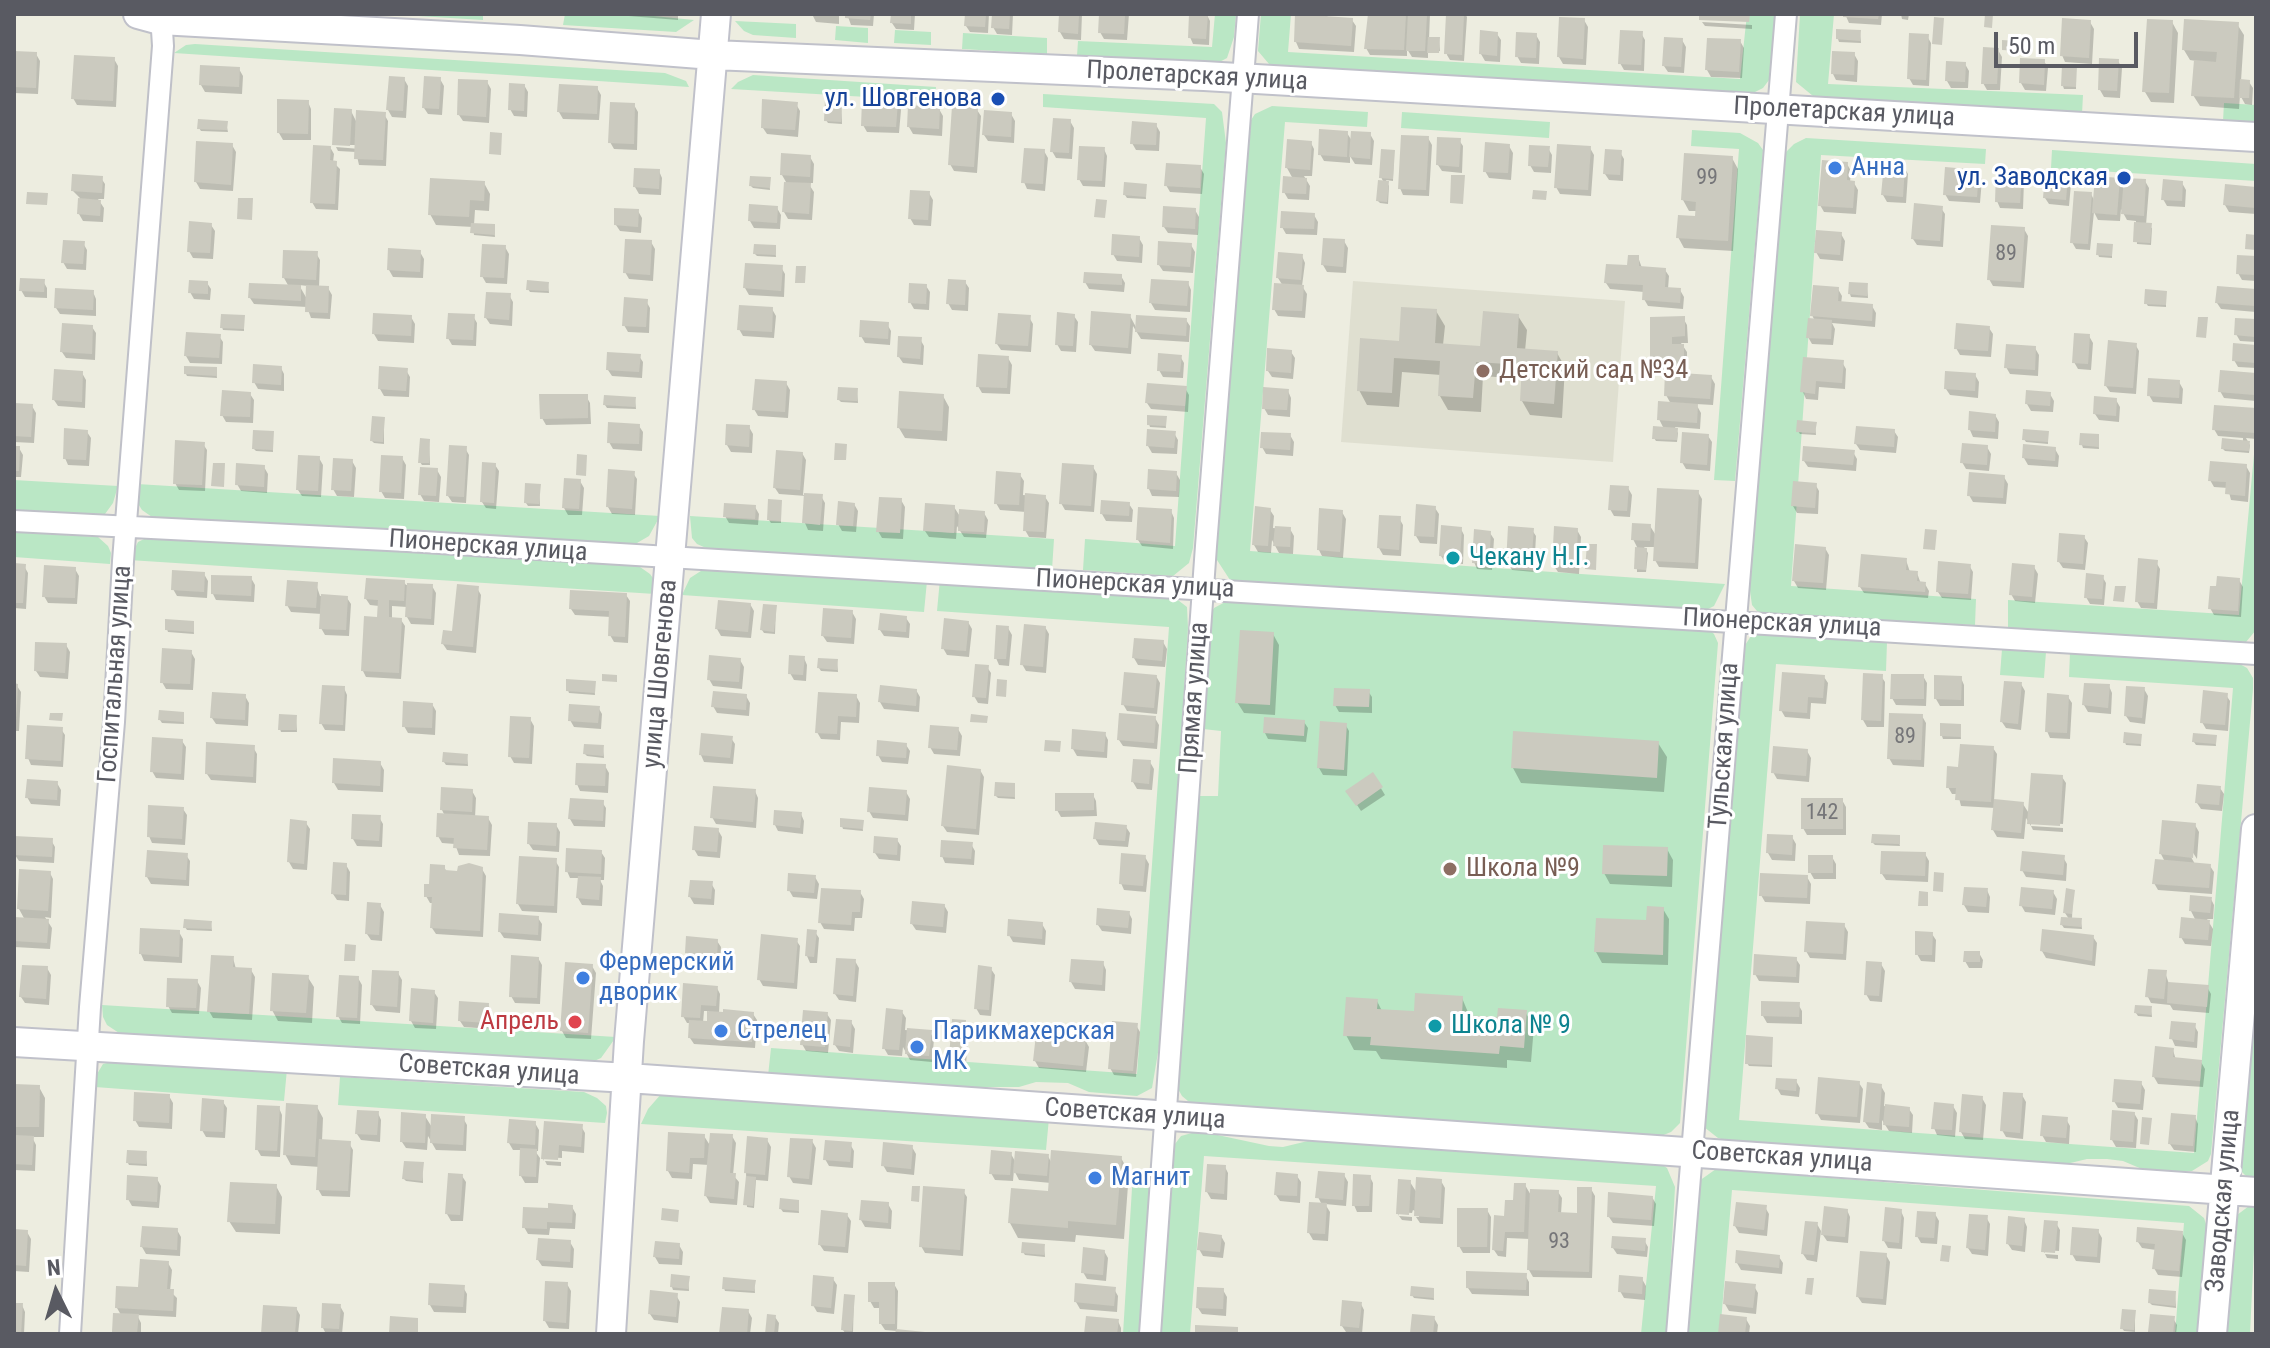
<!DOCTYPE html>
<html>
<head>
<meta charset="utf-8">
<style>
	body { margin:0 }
	#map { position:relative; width:2270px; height:1348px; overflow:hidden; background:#edede0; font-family:"Roboto Condensed",sans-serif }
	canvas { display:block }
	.frame { position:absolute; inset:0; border:16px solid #595a62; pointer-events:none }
	.north { position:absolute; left:16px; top:1252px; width:80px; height:80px; -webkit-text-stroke:6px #fff; paint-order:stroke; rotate:355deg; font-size:22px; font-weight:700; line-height:32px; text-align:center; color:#595a62 }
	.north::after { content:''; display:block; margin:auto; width:28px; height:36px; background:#595a62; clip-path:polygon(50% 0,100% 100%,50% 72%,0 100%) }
	.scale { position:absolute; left:1994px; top:32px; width:144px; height:36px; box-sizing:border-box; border:4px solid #595a62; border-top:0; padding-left:10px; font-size:24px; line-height:28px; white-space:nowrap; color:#595a62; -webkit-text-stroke:6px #fff; paint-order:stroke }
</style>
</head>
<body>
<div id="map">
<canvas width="2270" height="1348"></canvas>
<div class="frame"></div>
<div class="north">N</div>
<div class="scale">50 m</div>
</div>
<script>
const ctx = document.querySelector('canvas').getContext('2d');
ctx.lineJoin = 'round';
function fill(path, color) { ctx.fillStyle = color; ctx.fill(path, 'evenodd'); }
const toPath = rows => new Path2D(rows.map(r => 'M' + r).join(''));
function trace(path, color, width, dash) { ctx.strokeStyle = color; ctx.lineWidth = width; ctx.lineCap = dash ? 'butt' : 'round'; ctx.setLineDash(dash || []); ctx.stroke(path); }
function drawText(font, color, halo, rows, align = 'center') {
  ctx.font = font + ' "Roboto Condensed",sans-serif'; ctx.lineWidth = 6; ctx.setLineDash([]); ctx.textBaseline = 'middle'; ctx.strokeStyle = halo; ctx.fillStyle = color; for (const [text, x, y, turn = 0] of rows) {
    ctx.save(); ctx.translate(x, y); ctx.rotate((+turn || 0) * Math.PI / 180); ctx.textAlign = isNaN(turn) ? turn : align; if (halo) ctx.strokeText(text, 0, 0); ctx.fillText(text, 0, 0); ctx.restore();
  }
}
fill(toPath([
	[1353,281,1625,301,1613,462,1341,442]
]), '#dfdfd0');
fill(toPath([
	[386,14,483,14,483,20],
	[565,14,634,14,694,20,676,32,563,25],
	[1215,14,1236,14,1234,37,1227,58,1214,65,1077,56,1078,41,1212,47],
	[1261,14,1291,14,1288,52,1740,79,1747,14,1775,14,1769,80,1763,88,1749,95,1277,66,1269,64,1258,51],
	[1800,14,1834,14,1828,84,2083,95,2082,114,1813,96,1796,82],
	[735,21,796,24,796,38,753,35,744,31],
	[836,26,868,28,868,43,835,40],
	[895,30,931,32,931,45,894,43],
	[963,33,1047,38,1047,54,962,49],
	[195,44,665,73,686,81,689,87,174,53,186,45],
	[753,75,936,87,935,101,731,89,738,82],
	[1043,94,1214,104,1222,112,1226,143,1193,548,1189,563,1173,576,1083,570,1085,539,1175,546,1206,118,1043,107],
	[2224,103,2256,105,2256,124,2223,121],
	[1272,106,1368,112,1367,127,1285,122,1250,551,1725,584,1714,606,1706,610,1230,580,1217,560,1216,548,1251,120,1255,114],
	[1402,112,1550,122,1549,138,1401,128],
	[1692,130,1740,133,1758,143,1763,150,1735,481,1714,480,1739,149,1691,146],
	[1806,138,1986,149,1985,164,1821,155,1791,586,1976,599,1975,625,1769,615,1757,611,1752,605,1749,584,1785,153,1794,144],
	[2052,150,2256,164,2256,181,2051,168],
	[2256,433,2256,630,2246,642,2008,628,2008,600,2239,615],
	[14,480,118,486,113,503,105,514,14,512],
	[137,484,660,516,649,536,637,543,603,543,240,523,152,517,142,510,137,502],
	[690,516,1054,539,1052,570,706,548,697,544,692,538],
	[14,532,98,537,108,546,111,553,110,564,14,557],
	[150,536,622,563,640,567,650,574,655,581,655,594,129,560,138,542],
	[704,569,927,581,924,612,682,595,690,578],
	[940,579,1174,597,1187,607,1188,628,1163,1023,1152,1088,1137,1096,1089,1092,1068,1083,1036,1082,1019,1087,957,1087,768,1076,771,1048,1137,1074,1169,627,937,611],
	[1227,601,1709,629,1714,634,1718,643,1680,1123,1671,1132,1661,1136,1194,1106,1182,1096,1177,1087,1192,796,1218,796,1221,731,1203,729,1209,617,1214,608],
	[1757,634,1887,642,1886,671,1776,664,1739,1120,2194,1153,2233,688,2069,677,2070,653,2236,662,2247,668,2253,678,2253,689,2211,1154,2208,1161,2192,1171,2178,1172,2142,1169,2123,1161,2107,1159,2087,1159,2058,1166,1732,1142,1718,1138,1704,1127,1740,653,1751,636],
	[2002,649,2046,652,2044,678,2000,675],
	[2256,937,2256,1179,2247,1177,2238,1168],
	[102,1005,616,1037,601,1058,592,1062,122,1035,107,1025,103,1017],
	[118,1060,287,1069,284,1101,95,1087,97,1074,103,1064],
	[340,1077,584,1092,597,1098,606,1106,607,1113,605,1123,338,1105],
	[662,1093,1049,1118,1046,1150,641,1124,648,1109],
	[1199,1131,1269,1146,1283,1147,1312,1140,1661,1164,1667,1168,1675,1187,1667,1334,1641,1334,1656,1186,1204,1156,1190,1334,1161,1334,1172,1154,1175,1144,1181,1136],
	[1716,1169,2189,1206,2204,1218,2209,1233,2203,1334,2175,1334,2184,1223,1732,1190,1720,1334,1686,1334,1699,1181],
	[1133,1172,1152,1172,1142,1334,1123,1334],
	[2249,1206,2256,1206,2250,1334,2221,1334,2228,1230,2237,1215]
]), '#bae7c5');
fill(toPath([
	[604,14,678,14,678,20],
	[772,14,795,14,795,16],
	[812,14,839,14,839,24,816,22],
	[847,14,874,14,873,26,851,25],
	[893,14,915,14,914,30,896,29,892,23],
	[967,14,989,14,988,33,970,32,966,26],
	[994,14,1013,14,1012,35,997,34,993,27],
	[1061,14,1082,14,1081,40,1064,39,1060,32],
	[1101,14,1129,14,1127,40,1104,39,1100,32],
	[1191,14,1207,15,1210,21,1209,45,1193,44,1190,37],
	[1297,14,1328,14,1327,18,1352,20,1356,26,1354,52,1299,49,1296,42],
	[1375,14,1430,14,1429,39,1439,39,1440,51,1428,51,1428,58,1412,57,1407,49,1407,56,1370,55,1366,48],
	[1448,14,1465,14,1467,17,1464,61,1450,60,1447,55],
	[1845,14,1882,14,1881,25,1849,23],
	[1901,14,1909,14,1908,20,1902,19],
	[1584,20,1588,27,1586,65,1563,64,1559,57],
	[1702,22,1752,25,1752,29,1705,26],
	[2090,22,2094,29,2092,64,2065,62,2062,55],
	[2172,22,2178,33,2174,103,2151,102,2145,92],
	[2237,24,2244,35,2241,81,2249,82,2253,88,2252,105,2245,104,2240,95,2239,109,2200,106,2193,95,2196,61,2190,60,2184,50],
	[1860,32,1861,43,1839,42,1838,39],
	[1641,33,1645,40,1644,71,1624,70,1620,63],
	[1497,34,1501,40,1500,62,1485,61,1481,54],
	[1536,35,1540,42,1539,64,1521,63,1517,56],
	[1927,36,1931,43,1929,86,1913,85,1909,78],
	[1682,40,1686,47,1684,73,1668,72,1664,66],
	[1740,41,1744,48,1742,78,1711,77,1707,70],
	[1998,50,2002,57,2000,90,1987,90,1983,83],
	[14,53,36,54,40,61,38,94,14,93],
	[1854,54,1858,61,1857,82,1836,80,1833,74],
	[114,59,118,66,116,107,77,105,73,98],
	[2044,61,2048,68,2046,91,2025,90,2021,83],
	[2118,61,2122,68,2120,98,2104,97,2100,90],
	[1965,64,1969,71,1968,88,1951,88,1947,81],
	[2076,68,2076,89,2064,89,2063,86],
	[239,69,243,76,242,94,205,92,201,85],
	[404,79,408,86,406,118,392,117,388,110],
	[440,79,444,86,442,115,428,114,424,108],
	[487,82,491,89,489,123,463,121,459,115],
	[524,85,528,92,527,117,514,116,510,109],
	[597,88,601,95,599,120,563,119,559,112],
	[841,101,842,124,828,123,826,120],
	[308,102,311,109,311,140,283,140,279,133],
	[897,103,901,110,899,133,867,132,863,125],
	[796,104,800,111,798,137,767,134,763,128],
	[634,105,638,112,637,150,614,149,610,142],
	[939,109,943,116,942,136,913,134,909,127],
	[977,110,981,116,977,173,954,171,950,164],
	[351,111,357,123,384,114,388,121,386,166,359,165,356,152,338,151,336,147,360,149,360,145,334,145],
	[1011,114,1015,121,1014,143,988,141,984,135],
	[1070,121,1074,128,1072,159,1056,158,1052,151],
	[226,123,228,132,201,131,199,128],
	[1156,125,1160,132,1159,151,1136,150,1132,143],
	[1347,133,1352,141,1370,134,1374,141,1372,165,1355,164,1350,156,1350,163,1324,161,1320,154],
	[1428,138,1432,145,1429,196,1403,195,1400,188],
	[1459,140,1463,146,1462,173,1442,171,1438,165],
	[1311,143,1314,149,1312,176,1304,176,1310,186,1309,200,1288,199,1284,192,1293,179,1287,168],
	[232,145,236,152,233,191,200,189,196,182],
	[1509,146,1513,153,1511,180,1489,178,1485,171],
	[330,147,334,154,333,162,340,169,338,210,316,209,312,202],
	[1548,148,1552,155,1551,173,1534,172,1530,165],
	[1590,148,1594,155,1591,196,1560,194,1556,187],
	[1104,149,1107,156,1105,187,1083,186,1079,179],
	[1044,151,1048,158,1045,191,1027,189,1024,182],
	[1394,152,1393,181,1386,180,1389,186,1388,204,1380,203,1378,201,1384,183,1381,177],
	[1620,152,1624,159,1623,181,1609,180,1605,174],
	[810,157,814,164,813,183,808,183,814,192,812,220,788,219,784,212,786,182,782,175],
	[1732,158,1738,169,1733,251,1684,248,1678,237,1697,218,1698,211,1689,211,1683,200],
	[1847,164,1851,171,1850,182,1854,183,1858,190,1856,214,1824,212,1820,205],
	[1200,167,1204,174,1202,194,1170,192,1166,185],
	[1904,167,1908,174,1906,203,1887,202,1883,195],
	[659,171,662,178,661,195,639,194,635,187],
	[1978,172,1982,179,1980,203,1949,201,1945,194],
	[2021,174,2024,181,2023,209,2000,208,1997,201],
	[101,178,105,184,104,199,98,199,104,208,103,222,83,221,79,214,80,198,73,191],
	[2067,178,2071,184,2069,206,2049,204,2045,198],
	[769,179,770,190,753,188,751,186],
	[2119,180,2125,191,2145,181,2149,188,2146,225,2152,228,2151,245,2137,244,2136,221,2127,220,2121,209,2120,221,2098,220,2094,212,2090,250,2076,249,2072,242,2091,194,2095,202],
	[484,183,490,194,489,211,475,210,474,225,494,226,495,237,474,235,473,227,436,225,430,214],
	[2182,183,2186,190,2185,207,2167,206,2163,199],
	[1145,186,1146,199,1127,198,1125,195],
	[2256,189,2256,214,2229,212,2225,205],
	[929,193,933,200,931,226,914,225,910,218],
	[777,208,781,215,780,229,754,228,750,221],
	[1941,208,1945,214,1943,247,1917,245,1913,239],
	[1195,210,1199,217,1198,235,1168,233,1164,227],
	[638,211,642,218,641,233,620,231,616,225],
	[1314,215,1318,222,1317,235,1286,234,1282,227],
	[211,225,215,231,213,259,193,258,189,251],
	[2024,229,2028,236,2024,288,1993,286,1989,279],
	[1841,234,1845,241,1843,261,1820,259,1816,252],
	[1139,238,1143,245,1142,263,1117,261,1113,254],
	[1344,241,1348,248,1346,273,1327,272,1323,265],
	[651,242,655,249,653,281,629,279,625,272],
	[83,243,87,250,86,270,67,269,63,262],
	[1191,245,1195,252,1193,273,1163,271,1159,265],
	[2112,246,2112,258,2099,257,2098,254],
	[505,247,509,254,507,284,486,283,482,276],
	[775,247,776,257,757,256,755,254],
	[420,252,424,259,423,278,393,277,389,270],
	[316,253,320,260,319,288,328,288,332,295,330,319,311,318,307,307,254,304,250,298,289,287,284,278],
	[299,285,308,286,307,299],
	[1302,256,1305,263,1302,286,1307,294,1305,318,1278,316,1274,309,1283,286,1278,278],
	[1638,257,1642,268,1665,270,1669,276,1668,289,1680,290,1684,297,1683,309,1648,306,1644,299,1644,292,1610,289,1606,283,1629,267],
	[2256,258,2256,281,2242,280,2238,273],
	[781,267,785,274,784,297,749,295,745,288],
	[1121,276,1125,283,1124,292,1089,289,1085,282],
	[43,281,47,288,47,298,25,297,21,290],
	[965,282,969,288,968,311,952,310,948,303],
	[207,283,211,289,210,300,194,299,190,292],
	[1188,283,1191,290,1190,312,1155,310,1151,303],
	[548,284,549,293,530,292,528,289],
	[1867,285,1868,298,1851,297,1850,294],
	[926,286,930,292,929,310,914,309,910,302],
	[1838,289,1842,296,1841,304,1872,306,1876,313,1875,327,1832,323,1835,329,1833,345,1812,344,1808,337,1815,321,1812,315],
	[2256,291,2256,312,2221,309,2217,303],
	[93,292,96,299,96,316,60,314,56,308],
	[2166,293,2166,307,2148,306,2146,303],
	[509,295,513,302,512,326,490,324,486,318],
	[646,301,650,308,649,333,628,332,624,325],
	[772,309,776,316,774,338,743,336,739,329],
	[1436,311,1445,326,1443,345,1482,348,1518,316,1527,330,1525,351,1557,353,1565,367,1562,418,1530,415,1522,401,1523,379,1483,376,1481,412,1448,410,1440,396,1441,375,1402,372,1399,407,1367,405,1359,390],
	[473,316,477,323,476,346,452,345,448,338],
	[1074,316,1078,322,1076,352,1061,351,1057,344],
	[1130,316,1137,329,1186,320,1190,326,1189,342,1141,339,1133,326,1131,354,1095,351,1091,345],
	[244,317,244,331,223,330,222,327],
	[411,317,415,324,414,343,378,341,374,334],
	[1029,317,1033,324,1031,352,1001,350,997,344],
	[1683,318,1687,325,1688,343,1681,343,1687,352,1687,371,1656,371,1652,364],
	[2256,321,2256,342,2240,341,2236,334],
	[887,324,891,331,890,345,865,343,861,336],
	[92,327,96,333,95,360,66,358,62,352],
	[1989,328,1993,334,1991,357,1960,355,1956,348],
	[219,336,223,342,222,364,190,363,186,356],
	[2089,336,2093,343,2091,370,2078,369,2074,362],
	[920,339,924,346,923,365,903,363,899,357],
	[2135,344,2139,351,2136,394,2110,392,2106,386],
	[2256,347,2256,368,2238,367,2234,360],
	[2035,348,2039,355,2038,376,2010,374,2006,367],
	[1291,352,1295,358,1293,379,1272,377,1268,371],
	[639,356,643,362,642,378,612,376,608,370],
	[1180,356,1184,363,1183,378,1163,377,1159,370],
	[1008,358,1012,365,1010,394,982,393,978,386],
	[1805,359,1842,362,1846,369,1845,389,1819,387,1818,400,1806,399,1803,392],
	[281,368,284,374,284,391,258,389,254,382],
	[216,369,217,378,187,376,186,374],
	[406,370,410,377,409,397,384,396,380,389],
	[2222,372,2256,375,2256,401,2224,398,2220,391],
	[82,373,86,380,85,408,58,406,54,400],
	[1975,375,1979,382,1978,398,1950,395,1946,389],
	[1711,377,1715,384,1713,405,1696,404,1701,413,1700,429,1675,427,1678,433,1677,442,1656,441,1654,438,1664,429,1659,419,1671,404,1666,395],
	[2179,382,2183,389,2182,404,2153,402,2149,395],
	[786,383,790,390,788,418,758,416,754,409],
	[1185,388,1189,395,1188,412,1151,409,1147,403],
	[857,390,858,403,841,402,839,400],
	[1288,391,1291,398,1290,417,1268,415,1264,408],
	[250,394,254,400,253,423,226,422,222,415],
	[2050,394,2054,401,2053,412,2031,411,2027,404],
	[586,396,590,403,591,424,546,425,542,418],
	[943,396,949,407,947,441,905,438,899,428],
	[635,399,636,409,607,408,605,405],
	[2116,400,2120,407,2119,422,2099,420,2095,414],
	[14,405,32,406,36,413,34,443,14,442],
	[2256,410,2256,439,2246,438,2250,445,2249,453,2225,451,2223,449,2243,442,2243,438,2218,436,2214,429],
	[1995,415,1999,422,1998,439,1973,437,1970,430],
	[1165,418,1166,428,1150,427,1149,424],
	[384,419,384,444,374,443,372,441],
	[1815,424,1816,435,1800,434,1798,431],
	[639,426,643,432,642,451,613,449,609,442],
	[749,427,753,434,752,453,731,452,727,445],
	[1894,431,1898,437,1896,453,1860,450,1856,444],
	[87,432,91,438,89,466,68,465,65,458],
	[272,433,273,452,256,451,254,449],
	[1174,433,1178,440,1177,454,1152,453,1148,446],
	[2048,433,2048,444,2026,442,2024,439],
	[1290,435,1294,442,1293,456,1266,454,1262,447],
	[1708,436,1712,442,1710,471,1686,469,1682,462],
	[2098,436,2099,449,2083,448,2082,445],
	[429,441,430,465,422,465,420,462],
	[203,444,207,450,205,491,179,490,175,483],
	[1987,447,1991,454,1989,471,1966,469,1962,462],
	[14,448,19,448,23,455,21,477,14,477],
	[465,448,469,455,466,503,452,502,448,496],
	[2055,449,2059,456,2058,467,2028,465,2024,458],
	[1853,452,1857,459,1856,471,1808,467,1804,461],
	[802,453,806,460,803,495,821,496,825,503,823,531,808,530,805,523,806,496,779,494,775,488],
	[319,458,323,465,321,497,302,496,298,490],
	[402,458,406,465,404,499,385,498,381,491],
	[352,461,356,468,354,497,337,496,333,489],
	[495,465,499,471,496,509,486,508,482,502],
	[2246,466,2250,473,2248,502,2231,500,2228,488,2214,487,2210,480],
	[264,467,268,474,267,493,241,491,237,484],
	[1093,467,1097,474,1094,512,1065,510,1061,503],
	[437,470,441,477,439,502,424,501,420,494],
	[633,473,637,479,635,515,612,514,608,507],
	[1176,473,1180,480,1179,497,1152,496,1149,489],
	[1020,475,1024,481,1023,495,1045,497,1049,503,1046,538,1029,537,1025,530,1026,512,1000,510,996,503],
	[2004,477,2008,484,2006,504,1973,502,1969,495],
	[580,481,584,488,582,515,568,515,564,508],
	[1815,484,1819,491,1818,514,1797,513,1793,506],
	[539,486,540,506,528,506,526,503],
	[1628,488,1632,495,1630,517,1614,516,1610,509],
	[1698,492,1702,499,1698,569,1659,567,1655,560,1656,547,1644,547,1648,553,1646,572,1637,572,1637,547,1633,539,1650,526,1657,537],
	[901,500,905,507,903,539,882,538,878,531],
	[781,502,781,523,771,523,769,520],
	[854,504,858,511,856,532,842,531,838,524],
	[1129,504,1133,510,1132,522,1106,521,1102,514],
	[755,507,759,514,758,525,729,523,725,516],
	[954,507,961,518,984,513,988,520,986,538,964,537,957,526,956,539,929,537,925,531],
	[1435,508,1439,514,1437,544,1420,543,1416,536],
	[1270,510,1274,516,1273,528,1290,529,1294,536,1293,554,1279,553,1272,540,1271,553,1258,552,1254,545],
	[1171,511,1174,518,1173,549,1142,546,1138,540],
	[1342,512,1346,519,1343,558,1322,556,1319,550],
	[1399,518,1403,525,1401,556,1383,555,1379,548],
	[1461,529,1464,535,1463,564,1445,562,1441,556],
	[1532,530,1536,536,1534,572,1512,570,1508,564],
	[1577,530,1581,537,1579,574,1558,572,1554,566],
	[1490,533,1494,539,1492,570,1477,569,1474,562],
	[2084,537,2088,543,2085,570,2063,568,2059,562],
	[1825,548,1829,555,1826,590,1798,588,1794,581],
	[1906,560,1910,572,1917,573,1921,584,1925,584,1929,591,1928,598,1864,593,1860,587],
	[2156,562,2160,569,2157,609,2141,608,2137,601],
	[14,565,24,566,28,573,26,609,14,608],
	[1969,565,1973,572,1971,600,1942,598,1938,592],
	[2034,567,2038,574,2035,603,2015,601,2011,594],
	[75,569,79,576,77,604,48,603,44,596],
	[204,574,208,581,207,598,177,596,173,589],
	[2102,576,2106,583,2104,605,2090,604,2086,597],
	[251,578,255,585,254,602,216,600,213,594],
	[2239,580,2243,587,2241,617,2214,615,2210,608],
	[404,582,406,585,432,586,436,593,434,625,411,624,407,617,407,607,392,606,392,619,401,620,405,626,401,679,366,677,363,671,378,619,379,606,370,605,366,599],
	[316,584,320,596,347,598,351,604,349,636,325,635,321,628,322,614,291,612,287,605],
	[477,588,481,595,476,653,447,650,443,644,454,633],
	[626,595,630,601,628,643,614,642,610,635,611,617,575,615,571,609],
	[750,604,754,611,751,638,721,636,717,629],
	[776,607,775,634,764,633,762,630],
	[852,612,856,619,854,644,827,642,823,636],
	[906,618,910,624,909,638,884,636,880,630],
	[968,622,972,629,969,657,947,655,943,648],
	[193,623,194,634,168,632,167,629],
	[1045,627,1049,634,1046,673,1026,671,1022,664],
	[1008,628,1012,635,1009,666,999,665,996,658],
	[1273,634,1279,645,1275,715,1244,713,1237,702],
	[1163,642,1167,649,1165,667,1138,665,1134,658],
	[66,645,70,652,68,679,40,677,36,671],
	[191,652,195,659,193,690,166,689,162,682],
	[804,658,807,665,806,681,794,680,790,673],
	[740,660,744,667,742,689,713,686,709,679],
	[837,661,838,672,821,671,819,668],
	[987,667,991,673,988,704,978,703,974,696],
	[1156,676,1160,683,1157,714,1127,711,1123,704],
	[1881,676,1885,682,1884,727,1867,727,1863,720],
	[1923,676,1927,683,1926,706,1896,705,1892,698],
	[1824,677,1828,683,1826,704,1811,703,1810,719,1785,717,1781,710],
	[1961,678,1964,685,1964,706,1940,706,1936,699],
	[594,683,595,695,569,693,568,690],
	[2021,684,2025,691,2021,730,2006,728,2002,722],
	[14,685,17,686,21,692,19,731,14,731],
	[2109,686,2112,693,2111,714,2088,712,2084,705],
	[344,688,347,695,345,731,325,730,321,723],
	[2144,689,2148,696,2145,724,2130,722,2126,716],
	[916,690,920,697,919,712,884,709,880,702],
	[1368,691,1372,697,1372,713,1339,712,1335,705],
	[2226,695,2230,701,2228,731,2206,729,2202,722],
	[245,696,249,703,248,726,216,724,212,718],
	[746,696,750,703,749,716,717,713,713,706],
	[856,696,860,703,859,723,841,722,840,740,821,739,817,732],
	[2068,697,2072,703,2070,739,2050,738,2047,731],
	[432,704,436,711,435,735,408,733,404,726],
	[598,707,602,714,601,729,574,727,570,720],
	[183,714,184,724,162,723,160,720],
	[1922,716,1926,723,1924,767,1893,765,1889,758],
	[296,717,297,732,281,732,280,729],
	[1155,718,1159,725,1157,749,1123,746,1119,740],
	[530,719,534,726,532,764,514,763,510,756],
	[1304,722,1308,728,1306,742,1268,739,1265,733],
	[1345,724,1349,731,1347,776,1323,775,1319,768],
	[1960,726,1961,739,1943,739,1942,736],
	[61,729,65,735,63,767,31,765,28,758],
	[958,729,962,736,960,756,934,754,930,747],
	[1105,734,1108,740,1107,758,1077,756,1073,749],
	[2140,736,2141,746,2126,745,2125,742],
	[2215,737,2216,746,2196,745,2194,742],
	[731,738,735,744,733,764,704,762,701,755],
	[182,741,186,747,184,780,156,778,152,771],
	[1658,743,1667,757,1664,792,1521,783,1513,768],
	[906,745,910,751,908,764,882,762,878,755],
	[253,747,257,754,256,783,211,780,207,774],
	[603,747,604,758,587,756,585,754],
	[1993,748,1997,754,1994,801,2023,804,2030,815,2062,777,2066,783,2063,824,2031,822,2031,826,2026,818,2024,839,1997,837,1993,830,1995,808,1961,806,1958,794,1952,794,1948,787,1960,769],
	[1807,751,1811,758,1809,782,1777,779,1773,772],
	[467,756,468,766,446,765,444,762],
	[1150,762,1154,769,1152,790,1137,789,1133,782],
	[380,763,384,770,383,792,338,790,334,783],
	[605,766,609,773,608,793,580,791,577,784],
	[980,770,984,777,979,835,947,832,943,826],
	[1373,775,1385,795,1361,811,1348,791],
	[57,783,61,790,60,806,31,804,27,797],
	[1014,785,1015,799,998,798,996,796],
	[2220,788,2224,794,2222,811,2201,809,2197,803],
	[472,791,476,798,475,818,488,818,492,825,490,856,459,855,455,844,442,843,438,836,445,816,442,810],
	[755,791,758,798,756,828,716,824,712,817],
	[906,792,910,799,908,821,873,818,869,811],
	[1093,795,1096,801,1097,816,1061,817,1057,810],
	[1842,800,1846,807,1846,835,1807,835,1803,828],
	[602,802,606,808,605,827,574,826,570,819],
	[183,809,187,815,185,845,152,843,149,836],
	[801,814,804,821,803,834,778,831,775,825],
	[379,817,383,824,382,847,357,846,353,839],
	[862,822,863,831,843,829,842,826],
	[306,823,310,829,307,870,293,869,289,862],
	[556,825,560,832,559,852,533,850,529,844],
	[2195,825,2199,832,2197,859,2190,848,2187,850,2195,864,2210,866,2214,872,2212,894,2158,890,2154,883,2165,862,2161,854],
	[2031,826,2063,828,2063,832,2033,830],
	[1126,827,1130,833,1128,847,1099,845,1095,838],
	[718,830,722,837,720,858,698,856,694,849],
	[1792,837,1796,844,1795,861,1772,860,1768,853],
	[1898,837,1900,846,1875,845,1873,843],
	[51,840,55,847,54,863,19,861,15,855],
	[897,840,901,846,900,861,879,859,875,853],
	[971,844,975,851,974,865,945,863,942,856],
	[1667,849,1673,860,1672,887,1610,884,1604,873],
	[601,852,605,858,604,880,600,880,603,886,602,906,582,905,578,898,580,878,570,878,567,871],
	[1925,854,1929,861,1928,882,1886,880,1882,874],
	[186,855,190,861,189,886,151,884,147,877],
	[1145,857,1149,864,1146,892,1124,890,1121,883],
	[1832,857,1836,864,1836,879,1814,879,1810,872],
	[2063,857,2067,864,2066,881,2026,877,2022,870],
	[555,860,559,867,557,913,522,911,518,904],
	[346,865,350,872,349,901,337,900,333,894],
	[444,867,447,872,482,869,486,876,483,937,436,934,432,928,433,903,430,903,426,896],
	[50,873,53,879,51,918,45,917,52,928,50,949,14,947,14,919,25,920,19,909],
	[815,877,819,884,817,899,793,897,789,890],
	[1807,877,1811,884,1810,904,1765,902,1761,895],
	[711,883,715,890,714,905,694,904,690,897],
	[1987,890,1990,897,1989,913,1968,912,1964,905],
	[2073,891,2072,919,2081,920,2082,929,2064,928,2062,925,2069,919,2065,913],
	[860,892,864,899,862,918,855,918,854,931,824,929,820,922],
	[2053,892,2057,899,2055,915,2025,912,2021,905],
	[2211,899,2214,905,2213,919,2207,919,2213,929,2211,946,2185,944,2181,937,2196,921,2191,911],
	[380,905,384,912,382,941,371,940,367,934],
	[944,905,948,912,946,933,916,930,912,924],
	[1663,909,1669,919,1668,965,1602,963,1596,952,1648,922],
	[1129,913,1132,919,1131,934,1102,931,1098,925],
	[538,918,542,924,541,941,504,938,500,932],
	[211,923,212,931,187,930,185,927],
	[1042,924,1046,931,1045,945,1013,942,1009,935],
	[1844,925,1848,932,1846,960,1810,958,1806,951],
	[179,932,183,939,182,963,144,961,141,954],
	[815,932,819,938,817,963,810,963,807,956],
	[1932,934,1936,940,1935,962,1921,961,1917,954],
	[2093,937,2097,943,2095,966,2046,958,2042,951],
	[796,940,800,946,797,989,763,986,759,979],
	[717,941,721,947,720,962,691,960,687,953],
	[1979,953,1983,960,1982,968,1969,968,1965,961],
	[233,958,236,969,251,970,255,977,252,1020,213,1018,209,1011],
	[538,958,542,965,540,1004,515,1003,511,996],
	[1796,959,1800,965,1799,983,1759,981,1755,974],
	[855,961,859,968,856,1002,839,1000,835,994],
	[1103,963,1106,970,1105,991,1075,989,1071,982],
	[1881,964,1885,971,1882,1002,1870,1001,1866,994],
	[592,966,596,973,591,1039,566,1038,562,1031],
	[47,968,51,975,49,1005,25,1003,21,997],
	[991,969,995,975,991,1016,980,1015,976,1008],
	[2165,972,2169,984,2207,987,2211,994,2209,1013,2173,1010,2170,1005,2151,1003,2148,997],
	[398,973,402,980,400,1013,376,1011,372,1005],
	[307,976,314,987,312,1023,278,1021,272,1010],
	[358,978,362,985,360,1024,342,1023,338,1016],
	[197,981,201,988,199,1014,172,1013,168,1006],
	[717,988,720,994,719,1013,753,1014,757,1020,755,1048,694,1044,690,1038,691,1023,687,1023,683,1016],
	[704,1011,709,1011,709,1023,703,1023],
	[434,992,438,998,436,1029,415,1028,411,1021],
	[1462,998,1470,1017,1499,1019,1525,1012,1534,1026,1531,1062,1507,1060,1507,1068,1381,1059,1376,1051,1354,1050,1346,1035,1377,1001,1382,1011,1415,1013],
	[1798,1004,1802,1011,1802,1024,1767,1023,1763,1016],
	[488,1005,492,1011,491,1029,464,1027,460,1021],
	[2151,1008,2152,1017,2138,1016,2136,1013],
	[902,1012,906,1018,905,1030,930,1032,934,1039,932,1062,910,1060,903,1047,902,1056,888,1055,884,1048],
	[827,1014,831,1020,828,1053,806,1051,802,1044],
	[851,1022,855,1029,853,1053,839,1051,835,1045],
	[965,1022,969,1028,966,1064,955,1063,951,1057],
	[1136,1025,1140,1032,1136,1077,1114,1075,1110,1068],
	[2194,1025,2198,1032,2197,1048,2175,1046,2172,1039],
	[1772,1039,1772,1067,1749,1066,1747,1063],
	[1085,1040,1089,1047,1086,1072,1039,1068,1035,1061],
	[2173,1050,2176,1060,2201,1062,2205,1069,2203,1087,2158,1084,2154,1077],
	[1796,1081,1800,1088,1799,1097,1781,1095,1777,1088],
	[1859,1083,1863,1089,1860,1123,1821,1120,1817,1113],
	[2141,1083,2145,1090,2143,1110,2118,1108,2114,1101],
	[14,1086,39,1087,45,1098,44,1137,32,1137,36,1145,35,1171,14,1170],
	[1881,1086,1885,1093,1884,1106,1909,1109,1913,1115,1912,1133,1889,1131,1882,1120,1882,1130,1869,1128,1865,1122],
	[2022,1095,2026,1102,2023,1139,2006,1137,2002,1130],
	[169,1096,173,1103,172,1129,139,1127,135,1120],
	[1982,1098,1986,1105,1983,1140,1965,1139,1961,1132],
	[223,1102,227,1108,225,1138,206,1137,202,1130],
	[1953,1106,1957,1113,1955,1137,1937,1135,1934,1128],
	[317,1107,323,1118,322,1141,349,1143,353,1150,350,1197,322,1196,318,1189,320,1167,291,1165,285,1154],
	[279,1108,282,1115,280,1157,261,1156,257,1149],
	[378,1113,381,1120,380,1142,361,1140,357,1134],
	[2134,1113,2138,1120,2136,1148,2116,1147,2112,1140],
	[425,1116,433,1129,463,1118,467,1125,466,1151,436,1150,428,1136,427,1150,406,1148,402,1142],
	[2195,1117,2198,1124,2196,1152,2174,1150,2170,1144],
	[2066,1119,2070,1126,2069,1144,2046,1142,2042,1135],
	[535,1123,539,1130,538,1151,535,1151,540,1158,538,1183,525,1183,521,1176,522,1150,513,1150,509,1143],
	[546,1123,581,1126,585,1133,584,1153,562,1151,562,1158,544,1157,544,1161,543,1158],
	[704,1136,711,1147,732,1136,736,1143,733,1175,739,1182,737,1205,710,1203,706,1196,709,1165,693,1164,692,1179,672,1178,668,1171],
	[767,1140,771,1147,768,1181,756,1180,754,1208,747,1207,746,1172],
	[812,1141,816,1148,812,1185,793,1183,789,1176],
	[850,1144,854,1151,853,1168,829,1166,825,1159],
	[912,1147,916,1154,914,1175,887,1172,883,1165],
	[146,1153,147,1166,129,1165,128,1163],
	[1011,1154,1016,1163,1048,1156,1052,1164,1121,1158,1129,1172,1124,1239,1076,1235,1075,1242,1018,1238,1010,1223,1050,1193,1051,1183,1019,1180,1014,1170,1013,1181,995,1180,991,1173],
	[545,1161,561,1162,561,1166,547,1165],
	[422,1164,423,1183,406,1181,404,1179],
	[1225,1167,1228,1173,1227,1200,1211,1199,1207,1192],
	[1344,1175,1348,1182,1346,1206,1325,1204,1330,1212,1328,1241,1313,1240,1309,1233,1322,1205,1318,1197],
	[462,1176,466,1182,463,1221,451,1221,447,1214],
	[1297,1176,1301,1182,1300,1203,1280,1201,1276,1195],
	[1370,1177,1373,1183,1372,1212,1357,1212,1354,1205],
	[157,1179,161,1186,159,1208,132,1206,128,1199],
	[1441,1181,1445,1188,1443,1224,1420,1223,1416,1217,1419,1217,1419,1213,1413,1210,1412,1213,1399,1212,1399,1216,1398,1213,1410,1182,1417,1193],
	[1525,1185,1532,1197,1558,1192,1562,1198,1561,1214,1578,1215,1591,1189,1595,1196,1592,1278,1533,1277,1529,1270,1530,1239,1507,1238,1506,1257,1498,1256,1494,1250],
	[276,1186,282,1197,280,1234,236,1232,229,1221],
	[963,1191,967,1197,963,1256,925,1253,921,1246],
	[1652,1197,1656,1204,1654,1226,1613,1223,1609,1217],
	[798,1202,799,1213,783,1212,781,1209],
	[888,1204,892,1211,891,1229,865,1227,861,1220],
	[572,1207,576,1214,575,1229,550,1228,549,1235,528,1234,524,1227,550,1210],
	[1765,1207,1769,1214,1767,1236,1739,1233,1735,1226],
	[1487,1210,1491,1217,1490,1253,1463,1253,1459,1246],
	[1847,1210,1850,1217,1848,1243,1827,1241,1823,1235],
	[1901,1211,1904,1218,1902,1249,1888,1248,1884,1241],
	[1935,1214,1939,1221,1937,1244,1921,1243,1917,1236],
	[847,1215,851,1221,848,1253,824,1251,820,1245],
	[1399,1216,1412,1217,1412,1221,1402,1220],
	[1986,1217,1990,1224,1988,1256,1972,1254,1968,1248],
	[2024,1220,2027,1227,2025,1252,2012,1250,2008,1244],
	[2056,1223,2060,1230,2059,1251,2045,1250,2045,1253,2043,1251],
	[1817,1224,1821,1231,1817,1262,1807,1260,1803,1254],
	[177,1230,181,1237,180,1256,146,1254,142,1247],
	[14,1231,27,1232,31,1239,29,1272,14,1271],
	[2098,1231,2102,1238,2100,1263,2076,1261,2072,1254],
	[2182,1233,2186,1240,2182,1277,2158,1275,2154,1268,2156,1250,2142,1248,2138,1242],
	[1221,1236,1225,1243,1223,1258,1203,1256,1199,1249],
	[1644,1240,1648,1247,1647,1257,1617,1254,1613,1248],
	[570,1242,574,1249,573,1268,542,1266,538,1260],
	[679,1245,683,1252,682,1265,659,1264,655,1257],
	[1044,1246,1045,1257,1025,1255,1023,1252],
	[1104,1251,1108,1258,1106,1281,1087,1279,1083,1272],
	[2045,1254,2058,1255,2058,1259,2047,1258],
	[1886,1255,1890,1262,1886,1305,1862,1303,1858,1297],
	[1779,1257,1783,1263,1782,1274,1741,1270,1737,1263],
	[168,1263,172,1270,170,1291,177,1298,176,1317,137,1315,141,1323,141,1334,116,1334,114,1331,121,1315,117,1308],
	[1525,1275,1529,1282,1529,1296,1472,1294,1468,1288],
	[688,1278,689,1291,673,1290,672,1287],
	[833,1279,837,1285,834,1314,817,1312,813,1305],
	[1642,1279,1646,1286,1645,1300,1624,1298,1620,1291],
	[754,1281,755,1293,725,1291,724,1288],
	[567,1284,571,1291,569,1329,549,1328,545,1321],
	[894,1284,898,1291,897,1331,885,1330,881,1324,881,1308,874,1308,870,1301],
	[1754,1286,1758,1293,1756,1314,1729,1311,1725,1304],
	[463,1287,467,1294,466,1313,434,1312,430,1305],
	[1114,1289,1118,1296,1117,1312,1080,1309,1076,1302],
	[1223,1290,1227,1297,1226,1316,1202,1314,1198,1308],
	[1433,1290,1434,1300,1414,1298,1412,1295],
	[2175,1293,2176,1308,2152,1305,2150,1303],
	[676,1295,680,1302,678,1323,654,1320,650,1314],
	[854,1297,853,1333,845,1333,843,1330],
	[1361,1304,1364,1310,1362,1334,1346,1332,1342,1326],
	[14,1305,22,1305,25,1312,24,1334,14,1334],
	[340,1306,344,1313,342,1334,326,1334,323,1328],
	[296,1308,300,1315,298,1334,263,1334],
	[748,1311,752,1318,750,1334,721,1334],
	[2135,1312,2135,1332,2124,1331,2122,1328],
	[775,1317,779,1323,778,1334,767,1334],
	[1434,1318,1438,1325,1437,1334,1413,1334],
	[2173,1318,2177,1325,2176,1334,2151,1334,2150,1332],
	[1746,1319,1750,1326,1749,1334,1720,1334],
	[1118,1321,1121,1328,1121,1334,1086,1334]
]), '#0003');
fill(toPath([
	[845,14,871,14,870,20,845,18],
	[891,14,911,14,911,24,890,23],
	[965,14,986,14,985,27,964,26],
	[992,14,1010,14,1009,29,991,28],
	[1059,14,1079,14,1078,34,1058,32],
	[1099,14,1125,14,1124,34,1098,33],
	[1189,14,1208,14,1206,39,1188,38],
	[1295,14,1353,18,1351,46,1294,42],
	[1368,14,1406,14,1404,50,1364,49],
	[1408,14,1427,14,1425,51,1406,51],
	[1446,14,1464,14,1462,55,1444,54],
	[1699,14,1750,14,1749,22,1699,20],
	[1843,14,1879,14,1878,19,1843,17],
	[1985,14,1993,14,1992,28,1984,27],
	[1559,17,1585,18,1583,59,1557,57],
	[1934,17,1944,18,1942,45,1932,44],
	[2062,18,2091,20,2089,58,2060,56],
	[2147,19,2173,20,2169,93,2142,92],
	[2184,19,2239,22,2234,98,2191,96,2194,60,2216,62,2217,52,2182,50],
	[1836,29,1861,30,1860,41,1836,39],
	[1480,30,1498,32,1497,56,1479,54],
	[1620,30,1643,31,1641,65,1618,64],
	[1516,32,1537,33,1536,58,1515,57],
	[1909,33,1929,34,1926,80,1907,79],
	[1428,37,1440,37,1439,53,1427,53],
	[1664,37,1683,38,1681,67,1662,66],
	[1707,38,1741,39,1739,72,1705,70],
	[2002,40,2018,41,2017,51,2002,50],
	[1983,47,1999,48,1997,84,1981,84],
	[14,51,37,52,36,88,14,87],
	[1832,51,1855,52,1854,75,1831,74],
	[74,55,115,57,113,101,71,99],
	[2020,58,2045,59,2044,85,2019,83],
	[2099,58,2119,59,2117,91,2098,90],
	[1946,61,1966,62,1965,82,1945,81],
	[200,65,240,67,239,87,199,85],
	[2062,65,2077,66,2076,87,2061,86],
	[389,76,405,77,403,111,386,110],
	[424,76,441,77,439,109,422,108],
	[458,79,488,80,486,117,457,115],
	[2240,79,2250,80,2249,98,2239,98],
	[509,83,525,84,524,111,508,110],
	[559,84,598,86,597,114,557,112],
	[277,99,309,100,308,134,277,133],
	[762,99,798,102,795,130,761,128],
	[825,99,842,100,841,122,824,121],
	[862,100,898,101,896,127,861,126],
	[610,102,635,103,634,144,608,143],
	[908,105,940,107,939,129,907,127],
	[952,106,978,108,974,167,948,165],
	[334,108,352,109,350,146,332,145],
	[356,110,386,112,383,160,354,159],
	[984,110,1012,112,1011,137,982,135],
	[1053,118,1071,119,1069,153,1050,152],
	[198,119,228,121,227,130,197,129],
	[1132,121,1157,123,1156,145,1130,144],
	[1319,129,1348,131,1347,157,1318,155],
	[1351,131,1371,132,1370,159,1349,157],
	[490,132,502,133,501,155,489,154],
	[1401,135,1429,136,1426,190,1398,189],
	[1437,137,1461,138,1459,167,1436,165],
	[1287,139,1312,141,1310,170,1285,168],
	[196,141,233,143,231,185,194,182],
	[1485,142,1510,144,1508,173,1483,172],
	[1557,144,1591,146,1588,190,1554,188],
	[313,145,331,146,330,160,337,161,335,204,310,203],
	[1529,145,1550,146,1548,167,1528,166],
	[1079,146,1105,147,1102,181,1077,180],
	[1024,148,1045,149,1043,184,1021,183],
	[1381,149,1395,150,1393,179,1379,178],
	[1605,149,1622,150,1620,175,1603,174],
	[781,153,811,155,810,177,780,175],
	[1684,153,1733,156,1728,241,1676,238,1678,215,1695,216,1696,202,1681,200],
	[1822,160,1848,162,1847,180,1855,181,1853,208,1818,206],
	[1166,163,1201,165,1200,188,1164,186],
	[1884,164,1905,165,1903,197,1881,195],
	[1945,167,1979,170,1977,197,1943,195],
	[634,168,660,169,659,189,633,187],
	[1996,171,2022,172,2020,203,1995,202],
	[72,174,103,176,102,193,71,191],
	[2045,174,2068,176,2066,200,2043,198],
	[1451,175,1465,175,1463,204,1450,203],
	[750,176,771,177,770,188,749,186],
	[1283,176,1307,178,1306,194,1282,193],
	[2095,176,2120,178,2117,215,2092,213],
	[430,178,485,181,484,201,470,200,469,217,428,215],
	[2124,178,2146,179,2144,216,2121,214],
	[2163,179,2183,181,2182,201,2161,200],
	[1378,180,1389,181,1387,202,1376,201],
	[784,182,811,183,809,214,782,212],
	[1124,182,1147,184,1146,197,1123,195],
	[2225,184,2256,187,2256,208,2223,205],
	[910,190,930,191,928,220,908,219],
	[1533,190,1547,191,1546,200,1532,199],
	[2074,191,2092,192,2088,244,2070,243],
	[27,192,48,193,47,205,26,204],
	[78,198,101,200,100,216,77,214],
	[238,198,253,198,252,220,237,219],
	[1096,199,1107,200,1105,218,1094,217],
	[1914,203,1943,206,1940,241,1911,239],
	[749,204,778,206,777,223,748,221],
	[1163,206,1196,208,1195,229,1162,227],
	[614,208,639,209,638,227,614,225],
	[1281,211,1315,213,1314,229,1280,228],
	[189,221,212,223,210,253,187,252],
	[2134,222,2152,223,2150,243,2133,242],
	[471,223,495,224,495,235,470,233],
	[1991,225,2025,227,2021,282,1987,280],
	[1816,230,1842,232,1840,255,1814,253],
	[1112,234,1140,236,1139,257,1111,255],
	[2246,234,2256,235,2256,250,2245,249],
	[1323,238,1345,239,1343,267,1321,265],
	[625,239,652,240,650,275,623,273],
	[63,240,85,241,83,264,61,263],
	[1158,241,1192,243,1190,267,1157,265],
	[2097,243,2113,244,2112,256,2096,255],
	[482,244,506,245,504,278,480,277],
	[754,244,776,245,776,255,753,254],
	[388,248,421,250,420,272,387,270],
	[283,250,318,251,316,280,282,278],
	[1278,252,1303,254,1301,280,1276,278],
	[1628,255,1639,255,1639,266,1666,268,1665,287,1681,288,1680,303,1642,300,1643,285,1604,283,1606,264,1627,265],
	[2237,255,2256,256,2256,275,2236,274],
	[745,263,783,265,781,291,743,288],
	[796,266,806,266,805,283,795,283],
	[1084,272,1122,274,1122,285,1083,283],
	[20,278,45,279,44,292,19,291],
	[948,279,966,280,965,305,946,304],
	[1151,279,1189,281,1187,306,1149,303],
	[189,280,208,281,208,294,188,293],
	[527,280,549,282,548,291,526,290],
	[1849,282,1868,283,1867,296,1848,294],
	[249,283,301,285,301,301,248,298],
	[909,283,927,284,926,304,908,303],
	[1274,283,1304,285,1302,311,1272,310],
	[306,285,329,286,328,313,305,312],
	[1813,285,1839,287,1838,301,1873,304,1872,321,1810,316],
	[2217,286,2256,289,2256,306,2215,303],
	[55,288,94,290,93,310,54,308],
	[2145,289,2167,291,2166,305,2144,304],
	[486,292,511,293,509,320,484,318],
	[624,297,648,299,646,327,622,326],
	[739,305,773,307,772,332,737,330],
	[1401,307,1437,309,1435,343,1480,346,1483,311,1519,314,1517,348,1558,351,1554,404,1520,401,1522,365,1476,362,1473,398,1438,396,1440,361,1394,358,1392,393,1357,391,1360,338,1399,341],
	[1091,311,1131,314,1128,348,1089,345],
	[1057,312,1075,314,1073,346,1055,345],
	[373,313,412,315,411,336,372,334],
	[448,313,475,314,473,340,446,339],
	[998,313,1031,315,1028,346,995,344],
	[221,314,245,315,244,329,220,328],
	[1136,315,1187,318,1186,336,1135,332],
	[1685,316,1685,336,1672,337,1672,344,1684,344,1684,365,1650,365,1650,317],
	[2198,317,2208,317,2206,338,2196,337],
	[1808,318,1832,320,1831,339,1806,338],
	[2235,318,2256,319,2256,337,2234,335],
	[860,320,889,322,888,339,859,337],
	[62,323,93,325,92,354,60,352],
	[1956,323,1990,326,1988,351,1954,349],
	[186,332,221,334,219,358,184,356],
	[2074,333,2090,334,2088,364,2072,363],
	[898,336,922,337,920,359,897,357],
	[2108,340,2137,343,2133,388,2104,386],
	[2233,343,2256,345,2256,363,2232,361],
	[2006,344,2036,346,2035,370,2004,368],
	[1267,348,1292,350,1291,373,1266,371],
	[607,352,641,354,639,372,606,370],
	[1158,353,1182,355,1180,372,1157,371],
	[978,354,1009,356,1007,388,976,387],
	[1803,357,1844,360,1842,383,1816,381,1815,394,1800,392],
	[253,364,282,366,281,385,252,383],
	[184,366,217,367,217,376,184,374],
	[379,366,408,368,406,391,378,389],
	[54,369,83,371,82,402,52,400],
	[2220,370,2256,373,2255,395,2218,392],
	[1945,371,1976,373,1975,391,1944,389],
	[1665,372,1712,375,1710,399,1664,396],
	[2148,378,2180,380,2179,398,2147,396],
	[755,379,787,381,785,412,752,410],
	[1147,383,1187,386,1185,406,1145,403],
	[838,387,858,388,857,401,837,400],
	[1263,387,1289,389,1287,410,1262,409],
	[222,390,251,392,250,417,220,416],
	[2026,390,2051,392,2050,406,2025,404],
	[899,391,944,394,942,431,897,428],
	[539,394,588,394,588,418,540,419],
	[604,395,636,397,635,407,603,405],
	[2094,396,2117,398,2116,416,2093,414],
	[1658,401,1698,404,1697,423,1657,420],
	[14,403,33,404,31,437,14,436],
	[2214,405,2256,408,2256,433,2212,430],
	[1969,411,1996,414,1995,432,1968,430],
	[1147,415,1167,416,1166,426,1147,425],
	[372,416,385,417,383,442,370,441],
	[1797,420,1817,422,1815,433,1796,432],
	[608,422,640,424,639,444,607,443],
	[726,424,750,425,749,447,725,445],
	[1653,426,1678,428,1677,440,1652,439],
	[1856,426,1895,429,1894,447,1854,444],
	[64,428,88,430,86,460,63,459],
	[1147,429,1176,431,1174,448,1146,446],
	[2023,429,2049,431,2048,442,2022,440],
	[253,430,274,431,273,450,252,449],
	[1261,432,1291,433,1290,450,1260,448],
	[1682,432,1709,434,1707,465,1680,463],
	[2080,433,2099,434,2099,447,2079,445],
	[420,438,430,439,429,463,418,463],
	[2222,438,2250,441,2249,451,2221,449],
	[175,440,205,442,202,485,173,484],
	[835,443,847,444,846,460,834,460],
	[1962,443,1988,445,1987,465,1960,463],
	[2023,444,2056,447,2055,461,2022,458],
	[449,445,467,446,464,497,446,496],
	[14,446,20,446,19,471,14,471],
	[1803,446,1855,450,1853,465,1802,461],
	[776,450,803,452,800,490,773,488],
	[577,454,587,455,586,476,576,475],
	[298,455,320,456,318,491,296,490],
	[381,455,403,456,401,493,379,492],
	[333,458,353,459,351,491,331,490],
	[2210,461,2247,464,2245,496,2225,494,2226,482,2208,481],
	[482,462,496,463,494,503,480,502],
	[213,463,225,463,224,487,211,486],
	[236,463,265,465,264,487,235,485],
	[1062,463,1094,465,1091,506,1059,504],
	[420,467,438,468,436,496,418,495],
	[608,469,635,471,632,509,606,507],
	[1148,469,1177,471,1176,491,1147,489],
	[996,471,1021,473,1019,505,994,504],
	[1969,472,2005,475,2003,498,1967,496],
	[564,478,581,479,579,509,562,508],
	[1793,481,1817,483,1815,508,1791,506],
	[525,483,541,484,539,504,524,503],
	[1610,485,1629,486,1627,511,1608,510],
	[1657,488,1699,490,1695,563,1653,561],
	[804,493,823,494,820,525,802,523],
	[1025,493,1046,495,1044,532,1023,531],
	[879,497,902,498,900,533,876,532],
	[768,499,782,500,781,521,767,520],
	[1101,500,1130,502,1129,516,1100,514],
	[838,501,855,503,853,526,836,525],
	[724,503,756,505,755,519,723,517],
	[925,503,955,505,954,533,923,531],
	[1416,504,1436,506,1434,537,1414,536],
	[1255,506,1271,508,1268,546,1252,545],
	[1138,507,1172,509,1170,543,1136,540],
	[1319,508,1343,510,1340,552,1317,550],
	[959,509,985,511,984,532,958,531],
	[1379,515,1401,516,1399,550,1377,548],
	[1632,523,1651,524,1650,541,1631,540],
	[1441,525,1462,527,1460,557,1439,556],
	[1275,526,1291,527,1290,547,1273,546],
	[1508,526,1534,528,1531,566,1506,564],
	[1554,526,1578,528,1576,568,1552,566],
	[1474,529,1491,531,1489,564,1472,563],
	[1925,529,1937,530,1935,550,1923,549],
	[2059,533,2085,535,2083,564,2057,562],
	[1587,544,1597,544,1596,570,1585,569],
	[1795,544,1826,547,1823,583,1792,581],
	[1635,547,1647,548,1646,570,1634,569],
	[1861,554,1907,558,1906,570,1918,571,1917,581,1926,582,1925,592,1858,587],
	[2138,558,2158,560,2154,603,2135,602],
	[1938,561,1971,564,1968,594,1936,592],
	[14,563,26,564,23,603,14,603],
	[2012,563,2035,565,2032,597,2009,595],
	[44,565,76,567,75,598,42,597],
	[172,570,205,572,204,592,171,590],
	[2086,573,2104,575,2102,599,2084,598],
	[211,575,252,576,251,596,211,594],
	[2217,576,2240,578,2238,611,2208,609,2210,586,2216,586],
	[366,578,405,580,404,601,389,600,389,617,402,618,399,673,361,671,364,616,377,617,378,600,364,599],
	[287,580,318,582,316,608,285,606],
	[407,583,433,584,431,619,405,617],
	[457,584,479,586,473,647,441,644,443,630,452,631],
	[2115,586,2126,586,2124,602,2113,601],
	[570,590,627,593,625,637,608,636,609,611,569,609],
	[321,594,348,596,346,630,319,629],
	[718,600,751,603,748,632,715,629],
	[763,604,777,605,774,632,760,630],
	[823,608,853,610,851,638,821,636],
	[880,613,907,616,906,632,878,630],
	[944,618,969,621,966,651,941,649],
	[165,619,194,621,194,632,165,630],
	[1024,624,1046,626,1043,667,1020,665],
	[996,625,1009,626,1006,659,994,659],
	[1240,630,1274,632,1270,705,1235,703],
	[1134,638,1164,640,1162,661,1132,658],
	[35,642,67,643,65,673,34,671],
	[162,648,192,650,190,684,160,683],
	[709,655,741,658,739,682,707,680],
	[789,655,805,656,803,675,788,674],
	[818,658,838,659,837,670,817,668],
	[975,664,989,665,986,698,972,697],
	[1124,672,1157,675,1154,708,1121,705],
	[1782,672,1825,675,1823,698,1808,697,1807,713,1779,711],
	[1863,673,1883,674,1881,721,1861,720],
	[602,674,617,675,617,682,602,681],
	[1891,674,1924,674,1924,699,1890,699],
	[1934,675,1962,676,1961,700,1934,699],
	[566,679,596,681,595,693,566,691],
	[997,679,1007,680,1006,697,996,696],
	[2004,681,2022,682,2018,724,2000,722],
	[14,683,18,684,16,719,14,719],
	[2084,683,2110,684,2108,708,2082,705],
	[322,685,345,686,343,725,319,724],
	[880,685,917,689,916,706,878,702],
	[2126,686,2145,687,2142,718,2124,716],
	[1334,688,1370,689,1369,707,1333,706],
	[2203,690,2228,693,2225,725,2200,723],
	[713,691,747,694,746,710,711,707],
	[212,692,246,694,245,720,210,718],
	[818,692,857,694,856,717,838,716,837,734,815,733],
	[2047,693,2069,695,2067,733,2045,732],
	[403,701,433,703,432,728,402,727],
	[569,704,600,706,598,723,568,721],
	[159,710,184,712,184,722,158,720],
	[50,713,63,713,62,721,49,720],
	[1119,713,1156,716,1154,743,1117,740],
	[1889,713,1923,714,1921,760,1887,759],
	[279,714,297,715,296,730,278,730],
	[971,714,988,716,987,723,970,722],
	[510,716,531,717,529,758,508,757],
	[1264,717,1305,720,1304,736,1263,733],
	[1320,721,1347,723,1344,770,1317,768],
	[1940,723,1961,724,1961,737,1940,736],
	[27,725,63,727,61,761,25,759],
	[930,725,959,727,957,750,928,748],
	[1072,729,1106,732,1104,752,1071,749],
	[1513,731,1659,741,1657,778,1511,768],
	[2124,732,2142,734,2141,744,2123,743],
	[701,733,733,736,730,758,699,755],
	[2193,733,2217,735,2216,744,2192,742],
	[152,737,183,739,181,774,150,772],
	[877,740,907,743,906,758,876,756],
	[1045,740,1061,741,1060,752,1044,751],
	[206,742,255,745,253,777,205,774],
	[584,744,604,745,603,756,583,754],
	[1960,744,1994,746,1991,802,1955,800,1956,788,1946,788,1947,766,1958,767],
	[1773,746,1808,749,1806,776,1771,773],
	[443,752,468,754,467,764,442,762],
	[333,758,381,761,380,786,332,783],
	[1133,759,1151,760,1149,784,1131,782],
	[576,763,606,764,605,786,575,785],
	[947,765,981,769,976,829,941,826],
	[1373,772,1383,787,1356,806,1345,791],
	[2031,773,2063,775,2060,826,2027,824],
	[27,779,58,781,57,800,25,798],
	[995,782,1015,783,1015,797,994,796],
	[2197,784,2221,786,2219,805,2195,803],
	[713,786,756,789,753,822,710,818],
	[441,787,473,789,472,812,440,810],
	[869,787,907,790,905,815,867,812],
	[1055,793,1094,793,1094,810,1055,811],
	[570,798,604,800,603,821,568,819],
	[1801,798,1843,798,1843,829,1801,829],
	[1994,799,2024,802,2021,833,1991,830],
	[148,805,184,807,182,839,147,837],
	[774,810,802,812,800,828,773,825],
	[437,813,489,816,487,850,453,848,454,838,436,837],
	[352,814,381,815,379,841,351,839],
	[840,818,864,820,863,829,840,827],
	[290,819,307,821,304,864,287,862],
	[2162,820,2196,823,2193,858,2159,854],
	[528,822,557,823,556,846,527,844],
	[1095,822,1127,825,1125,841,1093,839],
	[694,826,719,828,717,852,692,850],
	[1767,834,1793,835,1792,855,1766,853],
	[1872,834,1900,835,1900,844,1871,843],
	[14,836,53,838,52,857,14,855],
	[874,836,898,838,897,855,873,853],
	[941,840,973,842,971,859,940,857],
	[1603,845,1668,847,1667,876,1602,874],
	[566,848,602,850,601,874,565,872],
	[147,850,188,853,186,880,145,877],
	[1881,851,1926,852,1925,876,1880,874],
	[2022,851,2065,855,2063,875,2020,871],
	[1121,853,1146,855,1143,886,1119,884],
	[1808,855,1833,855,1833,873,1808,873],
	[519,856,557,858,554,906,516,904],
	[2155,859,2211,864,2209,888,2152,884],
	[333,862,347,863,346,895,331,894],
	[469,863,483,867,480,931,430,928,432,897,424,897,424,884,429,884,430,864,445,865,445,870,457,871,458,866],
	[19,869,51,871,48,911,17,909],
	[1934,872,1944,873,1943,892,1933,891],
	[788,873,816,875,814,893,787,891],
	[1760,873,1808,875,1807,898,1759,896],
	[578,876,601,877,599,900,576,898],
	[690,880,713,881,711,899,688,897],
	[1964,887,1988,888,1986,907,1962,905],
	[2021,887,2054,890,2052,909,2019,906],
	[821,888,861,890,860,912,852,912,851,925,818,923],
	[2066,888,2075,890,2072,914,2063,913],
	[1919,891,1928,892,1928,906,1918,906],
	[2190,895,2212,897,2210,913,2189,911],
	[912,901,945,904,943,927,910,924],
	[367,902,381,903,379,935,365,934],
	[1647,906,1664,907,1663,955,1594,952,1596,918,1646,920],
	[1097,908,1130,911,1128,928,1096,925],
	[499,913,539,916,538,935,498,932],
	[14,917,49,919,47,943,14,941],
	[2061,917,2082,918,2081,927,2060,925],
	[2181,917,2210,920,2208,940,2179,938],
	[184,919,212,921,211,929,183,928],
	[1008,919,1043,922,1042,939,1007,936],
	[1806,921,1845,923,1843,954,1804,952],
	[140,928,180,930,179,957,139,954],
	[807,929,817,930,814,957,805,956],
	[2042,929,2094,935,2092,961,2040,951],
	[1915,931,1933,932,1932,955,1915,955],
	[761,934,798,938,794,983,757,980],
	[686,936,718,939,717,956,685,953],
	[345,944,356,945,355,961,344,961],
	[1964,951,1980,951,1980,962,1963,962],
	[1754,954,1797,957,1796,977,1753,975],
	[211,955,234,956,233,967,252,968,249,1014,207,1012],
	[511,955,539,957,537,998,509,997],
	[836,958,856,959,853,996,833,994],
	[1071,959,1104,961,1102,985,1069,982],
	[1866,961,1882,962,1879,996,1864,995],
	[565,962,593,964,588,1033,560,1031],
	[22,965,48,966,46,999,19,997],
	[978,965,992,967,989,1010,974,1009],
	[2148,969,2167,970,2164,999,2145,997],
	[372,970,399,971,397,1007,370,1005],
	[272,973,309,975,306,1013,270,1011],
	[339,975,359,976,357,1018,336,1017],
	[167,978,198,979,196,1008,166,1007],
	[2168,982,2209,985,2207,1007,2167,1003],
	[683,983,718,986,716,1006,701,1005,700,1018,681,1017],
	[411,988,435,990,433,1023,409,1021],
	[1415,993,1463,996,1462,1015,1497,1017,1498,1008,1527,1010,1524,1048,1500,1046,1499,1054,1370,1045,1371,1037,1343,1036,1346,997,1378,999,1377,1009,1414,1011],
	[459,1001,489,1003,488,1023,458,1021],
	[1761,1001,1800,1002,1799,1017,1761,1016],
	[2135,1005,2152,1006,2151,1015,2134,1013],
	[886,1008,903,1010,899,1050,882,1049],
	[723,1009,754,1012,752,1042,688,1038,689,1020,707,1021,707,1011,723,1012],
	[803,1010,828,1012,825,1047,800,1045],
	[836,1019,852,1020,850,1047,833,1045],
	[952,1019,966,1020,963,1058,949,1057],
	[1112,1021,1138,1023,1133,1071,1108,1069],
	[2171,1021,2196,1023,2194,1042,2169,1039],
	[907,1028,932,1030,929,1056,905,1054],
	[1036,1034,1086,1038,1083,1066,1033,1061],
	[1746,1035,1773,1037,1772,1065,1745,1064],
	[2155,1046,2174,1048,2173,1057,2202,1060,2200,1081,2152,1077],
	[1818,1077,1860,1081,1857,1117,1815,1114],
	[1776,1078,1797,1079,1796,1091,1775,1089],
	[2114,1079,2142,1081,2140,1104,2112,1102],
	[1867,1082,1882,1084,1879,1123,1863,1122],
	[14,1084,40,1085,39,1127,14,1127],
	[134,1092,170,1094,169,1123,133,1121],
	[2003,1092,2023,1093,2020,1133,2000,1131],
	[1962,1094,1983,1096,1980,1134,1959,1132],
	[202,1098,224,1100,223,1132,200,1131],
	[1934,1102,1954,1104,1952,1130,1931,1129],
	[286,1103,318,1105,315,1157,283,1155],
	[1885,1104,1910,1107,1909,1127,1883,1125],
	[257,1105,280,1106,277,1151,255,1150],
	[357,1110,379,1111,377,1135,355,1134],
	[2112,1110,2135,1112,2133,1142,2110,1140],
	[401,1112,426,1114,425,1143,400,1142],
	[2171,1113,2196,1115,2193,1146,2168,1144],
	[431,1114,465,1116,463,1145,430,1143],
	[2042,1115,2068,1117,2066,1138,2040,1136],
	[2142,1117,2152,1118,2149,1145,2140,1144],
	[509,1119,536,1121,535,1145,507,1143],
	[544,1121,583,1124,581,1147,559,1145,558,1160,541,1159],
	[668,1132,705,1134,704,1158,690,1158,689,1173,666,1171],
	[710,1133,733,1134,730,1173,736,1173,734,1199,704,1196],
	[14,1135,34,1136,32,1165,14,1164],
	[747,1136,768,1138,765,1175,744,1173],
	[790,1138,813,1139,809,1179,787,1177],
	[319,1139,351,1141,348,1191,316,1190],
	[825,1140,852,1142,850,1162,823,1160],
	[883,1142,913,1145,911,1169,881,1166],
	[520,1148,537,1149,536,1177,519,1176],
	[127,1150,147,1151,146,1164,126,1163],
	[991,1150,1012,1152,1010,1175,989,1174],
	[1051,1150,1122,1156,1116,1225,1068,1221,1068,1228,1008,1223,1011,1188,1048,1191],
	[1015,1151,1049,1154,1047,1176,1013,1173],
	[404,1161,424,1162,422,1181,402,1179],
	[1207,1164,1226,1165,1224,1194,1205,1192],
	[1318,1171,1345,1173,1343,1200,1315,1198],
	[1276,1172,1298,1174,1297,1196,1274,1195],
	[448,1173,463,1174,460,1215,445,1214],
	[1353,1174,1371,1175,1369,1206,1352,1206],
	[127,1175,158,1177,157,1202,126,1200],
	[746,1176,756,1177,753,1206,743,1205],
	[1416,1177,1442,1179,1440,1218,1414,1216],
	[1398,1179,1411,1180,1409,1215,1396,1214],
	[230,1182,277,1184,275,1224,227,1222],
	[1514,1183,1526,1183,1524,1232,1505,1232,1503,1251,1492,1250,1494,1215,1504,1216,1505,1200,1513,1200],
	[912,1186,920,1186,919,1202,911,1201],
	[923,1186,965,1189,960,1250,919,1247],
	[1577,1187,1592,1187,1589,1272,1527,1270,1530,1189,1559,1190,1558,1212,1577,1213],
	[1608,1192,1653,1196,1651,1220,1607,1217],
	[780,1198,799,1200,799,1211,779,1209],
	[861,1200,889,1202,888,1223,859,1220],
	[1309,1202,1327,1203,1325,1234,1307,1233],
	[1736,1202,1767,1205,1764,1230,1733,1226],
	[548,1203,573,1205,572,1223,547,1222,547,1229,522,1228,523,1207,548,1208],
	[1824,1206,1848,1209,1845,1237,1821,1235],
	[1885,1207,1902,1209,1899,1243,1882,1241],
	[662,1208,679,1210,678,1222,661,1220],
	[1457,1208,1488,1208,1487,1247,1457,1247],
	[821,1210,848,1213,845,1247,818,1245],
	[1917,1211,1936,1212,1934,1238,1915,1237],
	[1969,1214,1988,1215,1985,1250,1966,1248],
	[2008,1216,2025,1218,2022,1246,2006,1244],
	[2044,1220,2058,1221,2055,1253,2041,1252],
	[1805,1221,1818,1222,1814,1255,1801,1254],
	[142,1226,178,1228,177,1250,140,1247],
	[2072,1227,2099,1229,2097,1257,2070,1255],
	[2137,1227,2183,1231,2179,1271,2152,1269,2155,1244,2136,1242],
	[14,1229,28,1230,26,1266,14,1265],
	[1199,1232,1222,1235,1220,1252,1197,1250],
	[1612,1236,1646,1238,1645,1251,1611,1248],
	[538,1238,571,1240,570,1262,536,1260],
	[655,1241,680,1243,679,1259,653,1257],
	[1022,1242,1045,1244,1044,1255,1021,1253],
	[1942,1245,1951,1246,1949,1262,1940,1261],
	[1083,1247,1105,1250,1103,1275,1081,1273],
	[1736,1250,1780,1255,1779,1268,1735,1263],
	[1860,1251,1887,1253,1883,1299,1856,1297],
	[140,1259,169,1261,167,1289,174,1289,173,1311,115,1308,116,1286,138,1287],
	[1466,1271,1527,1273,1526,1290,1466,1288],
	[671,1274,690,1276,688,1289,670,1287],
	[813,1275,834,1277,831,1308,811,1306],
	[1619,1275,1643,1277,1642,1294,1618,1292],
	[723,1277,756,1280,754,1291,722,1289],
	[1807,1278,1814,1278,1812,1295,1805,1294],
	[545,1281,568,1282,566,1323,543,1321],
	[1725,1281,1756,1284,1753,1308,1723,1304],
	[868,1282,895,1282,895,1324,879,1324,879,1302,868,1302],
	[429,1283,465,1285,463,1307,428,1305],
	[1075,1283,1116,1287,1114,1306,1074,1302],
	[1411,1286,1434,1288,1434,1298,1410,1296],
	[1197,1287,1224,1288,1223,1309,1196,1308],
	[2149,1289,2176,1291,2175,1306,2148,1303],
	[650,1290,678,1293,676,1317,648,1314],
	[844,1294,855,1295,852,1331,841,1330],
	[1342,1300,1362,1302,1359,1328,1340,1326],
	[14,1303,23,1303,21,1334,14,1334],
	[322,1303,341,1304,339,1329,321,1328],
	[263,1305,297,1307,295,1334,261,1334],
	[722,1307,749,1309,747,1334,719,1334],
	[2122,1309,2136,1310,2134,1330,2120,1329],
	[113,1313,139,1314,137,1333,112,1332],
	[767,1314,776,1315,774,1334,765,1334],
	[1412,1314,1435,1316,1433,1334,1410,1333],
	[1720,1314,1747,1317,1745,1334,1718,1334],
	[2150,1314,2175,1316,2173,1334,2148,1332],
	[390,1316,418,1318,418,1334,389,1334],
	[1086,1316,1119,1319,1117,1334,1084,1334],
	[1195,1325,1238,1327,1238,1334,1195,1334],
	[896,1329,925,1332,925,1334,895,1334]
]), '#cbcabf');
const street = toPath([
	[14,521,407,541,2256,654],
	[70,1334,90,1007,114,722,123,561,163,46,161,14],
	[1150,1334,1206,546,1248,14],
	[1677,1334,1786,14]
]);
const secondary = toPath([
	[138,14,160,20,520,40,713,55,1204,76,2256,137],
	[14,1042,628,1078,2256,1192],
	[611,1334,629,1041,716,14],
	[2212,1334,2256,829]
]);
trace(street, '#bfc0c8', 24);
trace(secondary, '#c0c1ca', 32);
trace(street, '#fff', 20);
trace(secondary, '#fff', 28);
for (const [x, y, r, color] of [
	[998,99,8,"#1a4fb4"],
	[1835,168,8,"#3f7fe0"],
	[2124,178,8,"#1a4fb4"],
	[1483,371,8,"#8d6e63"],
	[1453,558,8,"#0f9aa8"],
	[1450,869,8,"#8d6e63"],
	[583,978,8,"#3f7fe0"],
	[575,1022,8,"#e0444e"],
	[1435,1026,8,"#0f9aa8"],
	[721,1031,8,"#3f7fe0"],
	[917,1047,8,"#3f7fe0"],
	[1095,1178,8,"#3f7fe0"]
]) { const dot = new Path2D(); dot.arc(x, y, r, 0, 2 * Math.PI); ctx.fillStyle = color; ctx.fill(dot); trace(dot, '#fff', 3); }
drawText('22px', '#767679', null, [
	["99",1707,178],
	["89",2006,254],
	["89",1905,737],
	["142",1822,813],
	["93",1559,1242]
]);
drawText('26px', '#595a62', '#fff', [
	["Пролетарская улица",1197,77,3],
	["Пролетарская улица",1844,113,3],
	["Пионерская улица",488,547,4],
	["Пионерская улица",1135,585,3],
	["Пионерская улица",1782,624,3],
	["Госпитальная улица",116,674,-86],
	["улица Шовгенова",661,674,-85],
	["Прямая улица",1195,698,-86],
	["Тульская улица",1725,746,-86],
	["Советская улица",489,1071,4],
	["Советская улица",1135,1115,4],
	["Советская улица",1782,1158,4],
	["Заводская улица",2224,1201,-85]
]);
drawText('26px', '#164399', '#fff', [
	["ул. Шовгенова",982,99],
	["ул. Заводская",2108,178]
], 'right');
drawText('26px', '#366cbe', '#fff', [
	["Анна",1851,168],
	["Фермерский",599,963],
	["дворик",599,993],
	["Стрелец",737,1031],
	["Парикмахерская",933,1032],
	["МК",933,1062],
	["Магнит",1111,1178]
], 'left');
drawText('26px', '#785e54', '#fff', [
	["Детский сад №34",1499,371],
	["Школа №9",1466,869]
], 'left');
drawText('26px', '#0d838f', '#fff', [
	["Чекану Н.Г.",1469,558],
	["Школа № 9",1451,1026]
], 'left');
drawText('26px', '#be3a42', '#fff', [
	["Апрель",559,1022]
], 'right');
</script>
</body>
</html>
